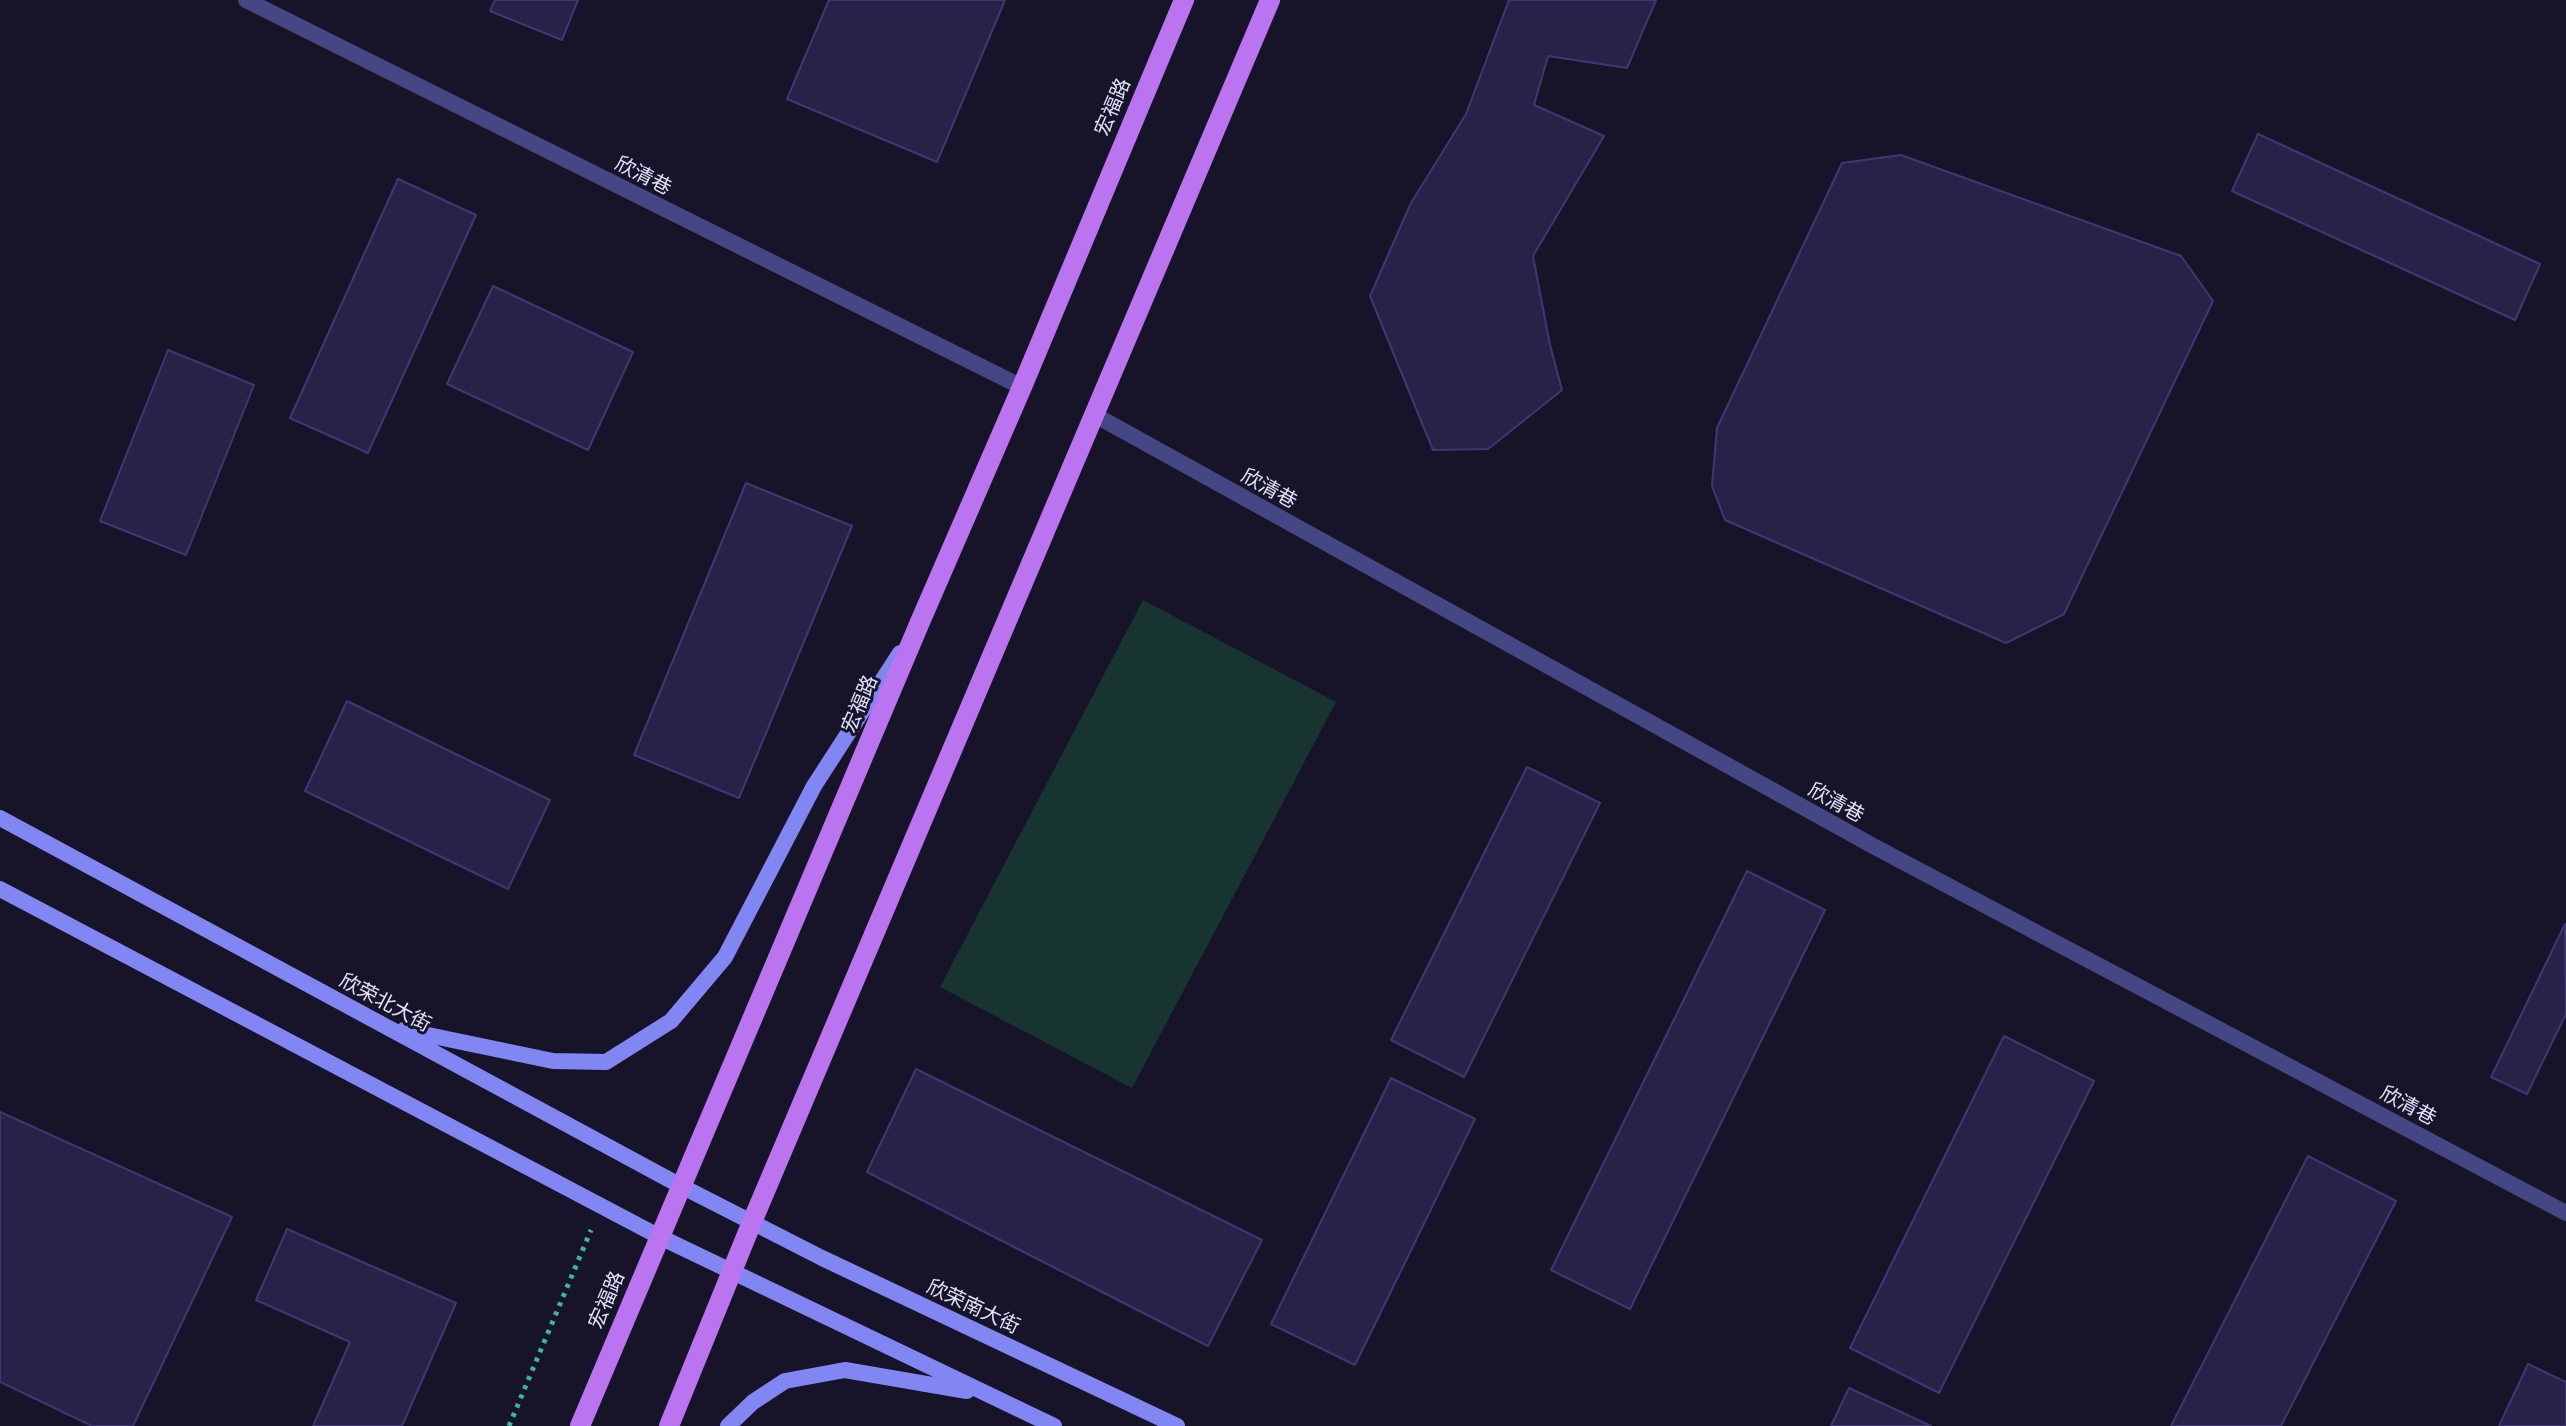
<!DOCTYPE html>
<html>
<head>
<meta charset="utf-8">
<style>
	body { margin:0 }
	canvas { display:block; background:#17142a }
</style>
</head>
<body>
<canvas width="2566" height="1426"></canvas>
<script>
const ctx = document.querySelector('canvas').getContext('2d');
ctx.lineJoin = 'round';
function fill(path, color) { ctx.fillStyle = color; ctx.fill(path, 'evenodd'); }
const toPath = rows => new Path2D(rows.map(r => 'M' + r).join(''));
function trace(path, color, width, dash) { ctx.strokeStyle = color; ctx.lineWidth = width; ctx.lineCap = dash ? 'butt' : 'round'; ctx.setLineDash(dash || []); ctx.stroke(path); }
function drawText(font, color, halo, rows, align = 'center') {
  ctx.font = font + ' Raleway,"Noto Sans SC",sans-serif'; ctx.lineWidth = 6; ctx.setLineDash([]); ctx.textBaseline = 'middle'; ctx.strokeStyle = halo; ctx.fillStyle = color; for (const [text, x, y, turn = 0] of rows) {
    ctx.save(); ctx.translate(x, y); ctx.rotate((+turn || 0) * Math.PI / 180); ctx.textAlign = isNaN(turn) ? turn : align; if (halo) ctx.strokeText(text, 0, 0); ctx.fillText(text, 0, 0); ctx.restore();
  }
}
fill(toPath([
	[1143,600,1336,702,1132,1088,940,987]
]), '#183431');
const building = toPath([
	[495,0,578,0,562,40,490,11,495,0],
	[829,0,1005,0,937,162,787,99,829,0],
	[1509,0,1656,0,1627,68,1548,56,1534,105,1604,136,1533,256,1550,345,1562,390,1488,449,1433,450,1370,296,1411,203,1466,114,1509,0],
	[2258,134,2540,264,2515,320,2232,191,2258,134],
	[1901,155,2181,256,2213,301,2064,614,2006,643,1725,520,1712,486,1717,428,1842,163,1901,155],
	[398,179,476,215,368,453,290,418,398,179],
	[493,286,633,352,588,450,447,384,493,286],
	[168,350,254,385,186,555,100,521,168,350],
	[746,483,852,526,739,798,634,755,746,483],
	[347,701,550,800,508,889,305,791,347,701],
	[1527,767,1600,803,1464,1077,1391,1040,1527,767],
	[1747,871,1825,910,1630,1309,1551,1270,1747,871],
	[2565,924,2566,1014,2527,1094,2491,1077,2565,924],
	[2004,1036,2094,1081,1939,1393,1850,1348,2004,1036],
	[916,1069,1262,1240,1208,1346,867,1172,916,1069],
	[1391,1078,1475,1119,1355,1365,1271,1324,1391,1078],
	[0,1112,232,1217,133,1426,92,1426,0,1382,0,1112],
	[2308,1156,2396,1201,2281,1426,2171,1426,2308,1156],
	[287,1229,456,1303,402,1426,313,1426,350,1342,256,1300,287,1229],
	[2528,1364,2566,1382,2566,1426,2499,1426,2528,1364],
	[1849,1388,1931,1426,1831,1426,1849,1388]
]);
fill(building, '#282249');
trace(building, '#3f3773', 2);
trace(toPath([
	[509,1426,591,1230]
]), '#3fb2a4', 5, [4, 6]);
trace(toPath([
	[246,0,1022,387],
	[1093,414,1875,847,2566,1213]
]), '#454684', 16);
trace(toPath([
	[0,818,681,1186,822,1258,1177,1426],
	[0,889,660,1237,1054,1426],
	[404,1030,553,1061,606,1062,671,1021,725,957,814,786,900,653],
	[728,1426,753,1402,785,1381,845,1370,967,1391]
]), '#8286f2', 16);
trace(toPath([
	[580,1426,920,622,1022,387,1184,0],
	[669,1426,752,1222,1270,0]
]), '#ba74f0', 20);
drawText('20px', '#e2e1fc', '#17142a', [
	["宏福路",1113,107,-67],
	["欣清巷",643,176,27],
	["欣清巷",1269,489,29],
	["宏福路",860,704,-67],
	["欣清巷",1836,803,29],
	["欣荣北大街",385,1003,28],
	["欣清巷",2408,1106,28],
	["宏福路",607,1300,-67],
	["欣荣南大街",973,1307,25]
]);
</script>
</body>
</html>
